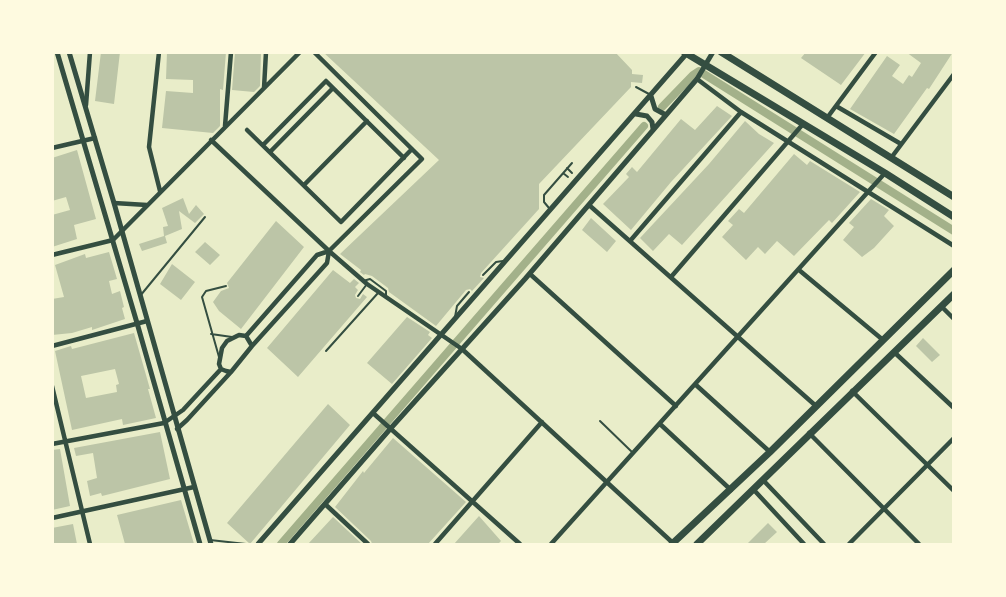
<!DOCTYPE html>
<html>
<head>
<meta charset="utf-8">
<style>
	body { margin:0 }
	#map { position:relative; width:1006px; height:597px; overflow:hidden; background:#e9edc9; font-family:"Noto Sans",sans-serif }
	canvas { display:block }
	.frame { position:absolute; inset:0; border:54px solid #fefae0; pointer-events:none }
</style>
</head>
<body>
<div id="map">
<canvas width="1006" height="597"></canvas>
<div class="frame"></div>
</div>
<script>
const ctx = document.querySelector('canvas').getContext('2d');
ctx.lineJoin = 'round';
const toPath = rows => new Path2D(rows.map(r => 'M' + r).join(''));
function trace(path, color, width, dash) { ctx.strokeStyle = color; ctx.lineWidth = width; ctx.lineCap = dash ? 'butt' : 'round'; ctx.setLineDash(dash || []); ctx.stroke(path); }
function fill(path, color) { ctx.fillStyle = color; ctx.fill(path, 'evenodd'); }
trace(toPath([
	[662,107,693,75,699,71,954,231],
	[281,544,644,126]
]), '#a3b18a', 8);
fill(toPath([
	[101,52,120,52,114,104,95,101],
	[167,52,226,52,223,90,220,89,220,126,213,133,162,128,166,91,193,93,193,80,166,79],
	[235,52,261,52,260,86,254,92,232,90],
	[323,52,615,52,632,70,632,74,643,75,642,83,631,82,631,87,539,184,539,209,481,273,480,277,484,278,472,291,470,289,466,290,436,326,389,292,388,288,372,276,365,274,364,275,360,272,361,270,340,254,439,160],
	[806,52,866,52,841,85,801,58],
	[906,52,953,52,929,89,927,88,894,134,850,109,887,56,900,65,892,76,903,84,909,75,912,77,921,63],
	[717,106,732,116,671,182,631,230,603,204,629,177,626,174,632,167,637,172,681,119,695,130],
	[745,121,759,134,774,143,682,245,669,234,653,251,640,238,709,164],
	[77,150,96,219,74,225,77,239,52,247,52,215,70,210,66,197,52,201,52,158],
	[794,154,807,165,810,161,860,192,832,223,829,220,794,256,777,241,765,254,758,247,746,260,722,237,733,225,728,221,739,209,744,213],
	[183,198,189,214,196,205,204,214,195,223,179,211,182,229,165,236,167,243,142,251,139,244,164,236,163,227,168,226,162,208],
	[871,199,889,210,884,216,894,226,874,248,862,257,843,240,854,227,849,223],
	[591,218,616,241,607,252,582,230],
	[276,221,304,247,241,329,219,311,213,302,221,291,229,288,227,283],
	[205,242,220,255,210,265,195,252],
	[109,252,117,279,109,281,112,294,120,291,124,307,122,308,125,319,92,330,92,327,72,333,52,335,52,299,64,297,55,265,85,254,86,258],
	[172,264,195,282,181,300,160,284],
	[333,270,350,283,354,279,359,283,355,287,358,290,355,295,356,298,360,299,363,294,367,297,298,377,267,348],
	[407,317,430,332,428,335,432,338,392,384,367,363],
	[134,333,150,389,148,389,156,418,123,425,122,419,72,430,55,351,71,346,72,349],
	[115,369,119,384,116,385,117,392,86,398,81,376],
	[923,338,940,355,932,362,916,346],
	[328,404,350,425,250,544,227,523],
	[160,432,170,479,102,496,101,493,90,496,87,481,97,478,93,453,76,456,74,448],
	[393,438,466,502,428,544,372,544,371,541,335,507,363,471,364,473],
	[60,449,70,506,52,510,52,450],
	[181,500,194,544,125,544,117,515],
	[479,516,501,541,498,544,454,544],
	[333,517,362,544,308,544],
	[768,523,777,532,764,544,747,544],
	[73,524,77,544,52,544,52,528]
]), '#bcc5a7');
trace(toPath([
	[636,87,649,94],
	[567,168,572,173],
	[563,173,568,177],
	[549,208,544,202,544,195,572,163],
	[483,275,496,262,503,261],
	[363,281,370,279,386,291,386,296],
	[140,296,205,217],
	[358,296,367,284],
	[455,317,457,306,469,292],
	[211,334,232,337],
	[326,351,378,293],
	[219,357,202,297,206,291,226,286],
	[600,421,632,452],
	[210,540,246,544]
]), '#344e41', 2);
trace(toPath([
	[159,52,149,147,160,191],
	[697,79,741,112,954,246],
	[264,88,266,52],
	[86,105,90,52],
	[836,106,901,144],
	[827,118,876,52],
	[225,126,231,52],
	[247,130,341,222,412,149],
	[211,140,329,251,367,284,462,349,674,544],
	[263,145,326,81,404,158],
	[52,148,95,138],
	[270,152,333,88],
	[891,158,954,74],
	[304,185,367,121],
	[114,203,147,205],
	[589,205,816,406],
	[630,241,741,112],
	[52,255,113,240,300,52],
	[799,270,883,340],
	[530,274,676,406],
	[671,277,803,124],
	[941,306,954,319],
	[239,335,246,336,252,346,231,372,226,371,221,369,219,364,222,348,227,341,239,335],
	[246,336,317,255,329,251,422,159,314,52],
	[52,346,147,321],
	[252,346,327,263,329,251],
	[894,352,954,408],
	[696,385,770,452],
	[52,386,90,544],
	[852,391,954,491],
	[373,413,520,544],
	[660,424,731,490],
	[177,429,187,420,231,372],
	[809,433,919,544],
	[52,444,164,423,183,410,221,369],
	[763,480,824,544],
	[753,489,804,544],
	[325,504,368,544],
	[52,518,194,487],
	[435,544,542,422],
	[551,544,885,173],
	[849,544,954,438]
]), '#344e41', 4.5);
trace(toPath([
	[57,52,137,323,200,544],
	[69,52,114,203,211,544],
	[651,96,655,109,666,115],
	[636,114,647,116,652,122,653,129],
	[258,544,688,52],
	[290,544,391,428,525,279,697,79,713,52]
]), '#344e41', 5);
trace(toPath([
	[684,52,885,173,954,217],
	[721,52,954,197],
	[672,544,770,452,954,270],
	[697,544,954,294]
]), '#344e41', 7);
</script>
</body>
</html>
